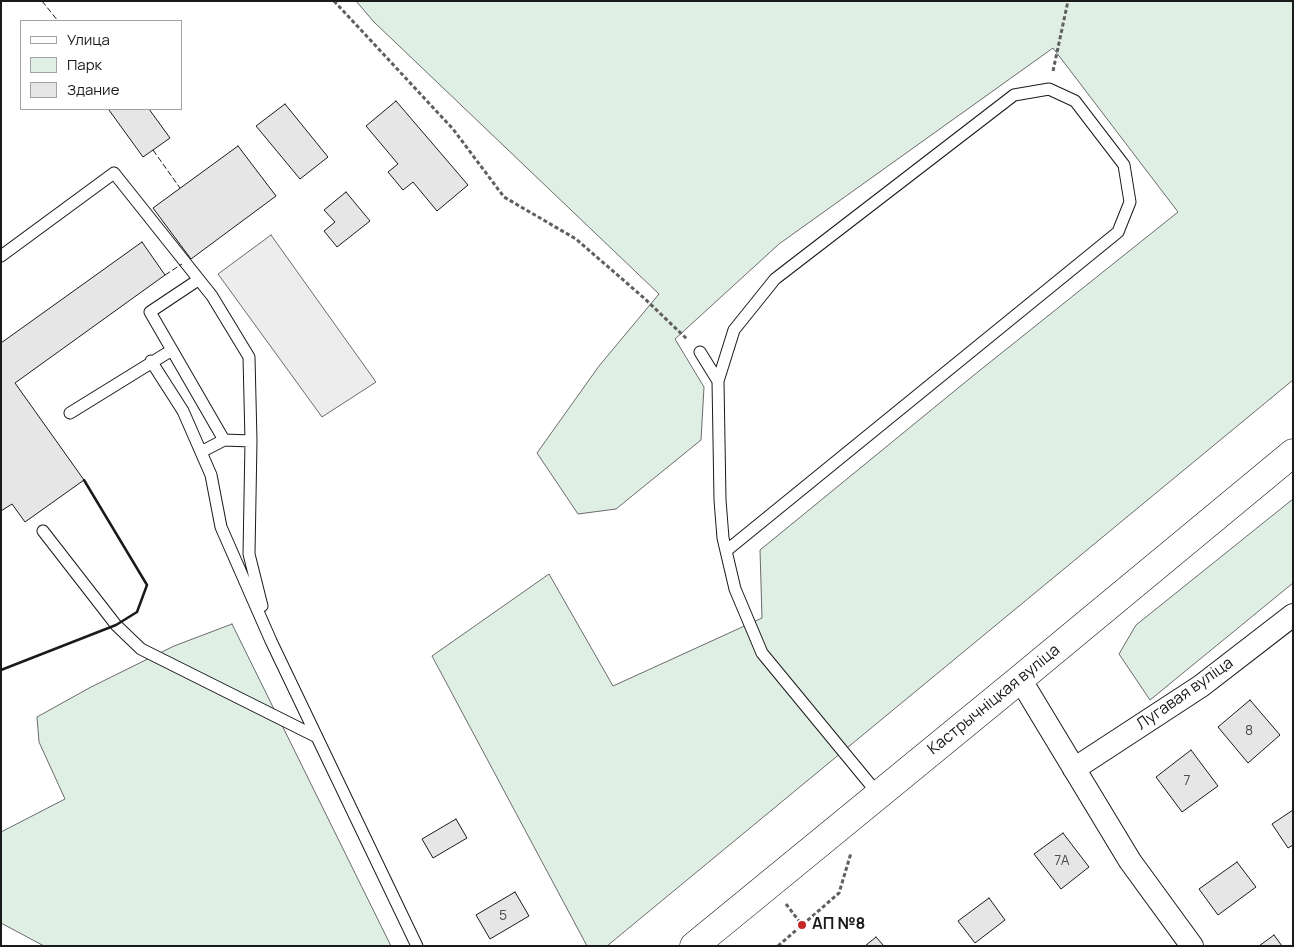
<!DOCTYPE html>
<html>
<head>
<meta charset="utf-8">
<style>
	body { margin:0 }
	#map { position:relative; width:1294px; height:947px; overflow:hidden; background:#fff; font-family:Manrope,sans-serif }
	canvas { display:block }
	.frame { position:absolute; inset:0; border:2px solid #1a1a1a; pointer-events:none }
	.legend { position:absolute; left:20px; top:20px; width:162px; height:90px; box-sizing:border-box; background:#fff; border:1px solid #a3a3a3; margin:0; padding:6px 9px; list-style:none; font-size:15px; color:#1a1a1a }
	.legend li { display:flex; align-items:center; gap:10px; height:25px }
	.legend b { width:25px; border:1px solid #a3a3a3 }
</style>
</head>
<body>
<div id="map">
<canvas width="1294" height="947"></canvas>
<div class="frame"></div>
<ul class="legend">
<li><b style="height:6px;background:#fff"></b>Улица</li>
<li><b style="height:14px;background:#e0efe3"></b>Парк</li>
<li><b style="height:14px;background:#e6e6e6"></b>Здание</li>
</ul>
</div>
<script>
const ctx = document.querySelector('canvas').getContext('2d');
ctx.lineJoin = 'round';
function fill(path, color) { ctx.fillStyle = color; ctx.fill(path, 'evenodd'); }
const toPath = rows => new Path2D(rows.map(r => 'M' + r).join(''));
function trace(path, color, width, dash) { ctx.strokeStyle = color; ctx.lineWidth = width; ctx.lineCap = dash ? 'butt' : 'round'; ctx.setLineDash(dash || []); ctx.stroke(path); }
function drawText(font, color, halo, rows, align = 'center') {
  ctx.font = font + ' Manrope,sans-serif'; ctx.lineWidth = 4; ctx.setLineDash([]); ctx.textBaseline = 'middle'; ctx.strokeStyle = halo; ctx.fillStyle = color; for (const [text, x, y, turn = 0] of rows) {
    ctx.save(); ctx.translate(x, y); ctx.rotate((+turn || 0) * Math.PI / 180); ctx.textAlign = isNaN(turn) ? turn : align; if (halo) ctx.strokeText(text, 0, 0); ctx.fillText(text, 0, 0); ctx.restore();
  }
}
const green = toPath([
	[356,1,1293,1,1293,380,607,946,587,946,432,656,549,574,613,686,762,618,760,550,974,375,1178,212,1053,48,779,244,675,339,704,387,701,440,616,509,578,514,537,453,599,366,659,294,374,22,356,1],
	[1293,499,1293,583,1150,700,1119,654,1136,625,1293,499],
	[232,624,391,946,44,946,1,923,1,832,65,799,39,742,37,717,91,687,174,646,232,624]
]);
fill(green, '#e0efe3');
trace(green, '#6a6a6a', 1);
const parking = toPath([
	[271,235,376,382,322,417,218,274,271,235]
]);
fill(parking, '#ededed');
trace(parking, '#6a6a6a', 1);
const building = toPath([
	[396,101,468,185,437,211,413,182,403,190,388,172,398,164,366,126,396,101],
	[285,104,328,157,300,179,256,126,285,104],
	[111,109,149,109,170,138,143,157,109,110,111,109],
	[238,146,276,196,191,259,153,208,238,146],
	[346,192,370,221,337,247,324,231,335,222,324,210,346,192],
	[142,242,165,275,15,383,84,480,25,522,12,504,1,511,1,343,142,242],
	[1250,700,1280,735,1248,763,1218,727,1250,700],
	[1191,750,1218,786,1182,812,1156,777,1191,750],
	[1293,810,1293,845,1288,848,1272,824,1293,810],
	[456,819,467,838,433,858,422,839,456,819],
	[1063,833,1089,867,1061,889,1034,854,1063,833],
	[1237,862,1256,887,1218,915,1199,889,1237,862],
	[515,892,529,916,490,939,476,915,515,892],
	[989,898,1005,920,975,943,958,921,989,898],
	[1274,935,1282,946,1259,946,1274,935],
	[876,937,884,946,865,946,876,937]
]);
fill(building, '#e6e6e6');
trace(building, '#1a1a1a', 1);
const service = toPath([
	[1,256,114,173,212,296,249,357,251,441,224,440],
	[172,350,150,312,198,280],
	[700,352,718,381,720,500,723,538,735,589,762,653,879,795],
	[151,361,183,411,211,475,221,527,271,641,417,946],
	[718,381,734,330,775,279,1014,95,1049,89,1075,101,1124,165,1130,202,1118,232,726,551],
	[70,413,172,350,224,440,201,452],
	[251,441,249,554,262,606],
	[43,531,116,625,141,649,317,737]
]);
const minor = toPath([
	[1020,679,1130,861,1192,946],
	[1074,769,1201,686,1293,615]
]);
const primary = toPath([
	[694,946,1020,679,1293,453]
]);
trace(service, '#1a1a1a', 13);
trace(minor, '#1a1a1a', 24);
trace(primary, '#1a1a1a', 29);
trace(toPath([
	[334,1,453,129,504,197,576,239,644,298,688,340],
	[1053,71,1068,1],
	[786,904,802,925],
	[778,946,839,893,851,853]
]), '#5f5f5f', 3, [4, 2.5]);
trace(service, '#fff', 11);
trace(minor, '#fff', 22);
trace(primary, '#fff', 28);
trace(toPath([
	[42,1,58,21],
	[153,150,180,188],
	[165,275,182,264]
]), '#1a1a1a', 1, [6, 2.5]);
trace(toPath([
	[1,670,116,625,137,612,147,585,84,480]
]), '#1a1a1a', 2.5);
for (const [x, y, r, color] of [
	[802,925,5,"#c62828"]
]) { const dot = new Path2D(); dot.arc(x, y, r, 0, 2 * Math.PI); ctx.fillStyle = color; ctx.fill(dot); trace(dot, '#fff', 2); }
drawText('14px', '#4d4d4d', null, [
	["8",1249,731],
	["7",1187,781],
	["7А",1062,861],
	["5",503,916]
]);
drawText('16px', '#1a1a1a', '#fff', [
	["Лугавая вуліца",1185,694,-35],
	["Кастрычніцкая вуліца",994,700,-39]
]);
drawText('bold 16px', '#1a1a1a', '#fff', [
	["АП №8",812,925]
], 'left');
</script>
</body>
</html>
